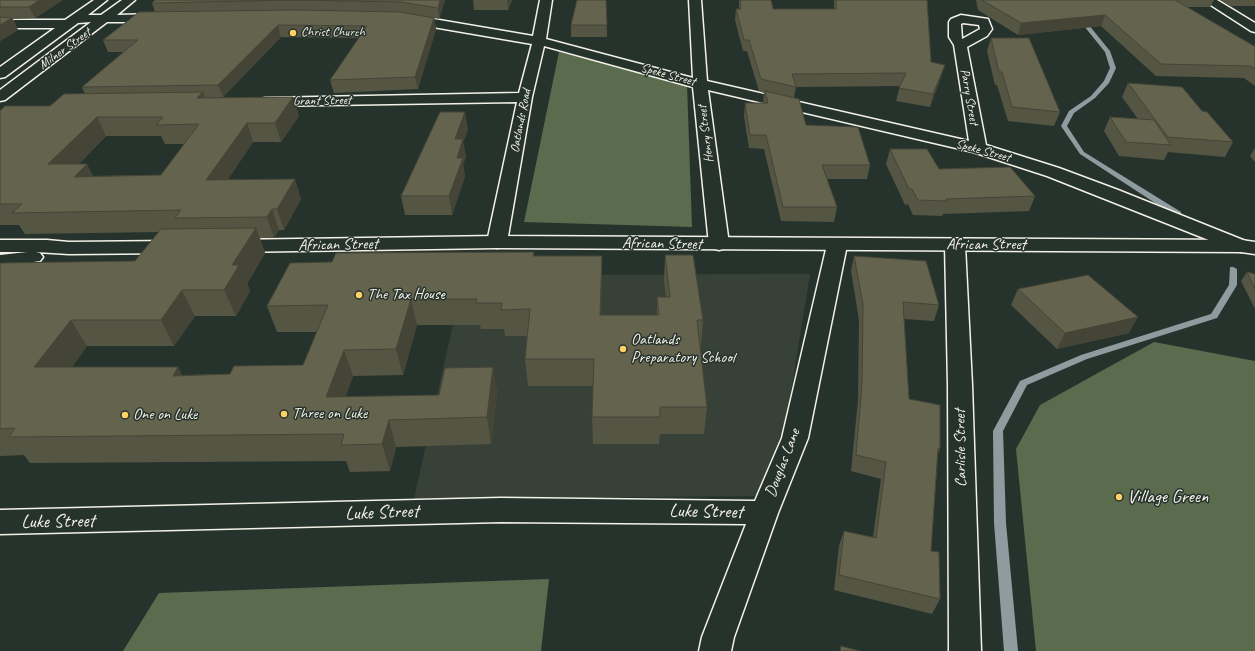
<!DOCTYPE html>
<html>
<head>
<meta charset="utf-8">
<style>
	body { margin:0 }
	canvas { display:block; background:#26332d }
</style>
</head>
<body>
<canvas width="1255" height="651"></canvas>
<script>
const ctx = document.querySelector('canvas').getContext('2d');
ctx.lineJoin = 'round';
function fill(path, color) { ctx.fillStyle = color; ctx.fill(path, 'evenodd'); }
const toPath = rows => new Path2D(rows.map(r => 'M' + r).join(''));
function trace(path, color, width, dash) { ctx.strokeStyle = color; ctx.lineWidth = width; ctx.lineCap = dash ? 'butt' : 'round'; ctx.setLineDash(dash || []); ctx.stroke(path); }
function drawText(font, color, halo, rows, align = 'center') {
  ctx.font = font + ' Caveat,sans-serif'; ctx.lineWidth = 3; ctx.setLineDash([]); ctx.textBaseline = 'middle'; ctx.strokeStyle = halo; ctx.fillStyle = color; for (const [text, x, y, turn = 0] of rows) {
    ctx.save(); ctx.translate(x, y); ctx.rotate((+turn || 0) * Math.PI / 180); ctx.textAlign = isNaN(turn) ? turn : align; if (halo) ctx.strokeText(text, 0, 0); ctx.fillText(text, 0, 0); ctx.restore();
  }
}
fill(toPath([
	[810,274,786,422,757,496,414,499,464,275]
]), '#384137');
fill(toPath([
	[559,52,687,85,692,227,524,222],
	[1154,342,1255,361,1255,651,1036,651,1016,449,1040,405],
	[549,579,541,651,123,651,159,593]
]), '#5a6b4e');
fill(toPath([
	[1077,19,1081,19,1088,24,1110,51,1116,68,1109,83,1095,98,1074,113,1067,126,1084,152,1181,212,1181,216,1175,216,1080,154,1061,126,1069,111,1091,96,1104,81,1110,68,1105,52,1084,26,1077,21,1077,19],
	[1230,267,1233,267,1237,269,1237,285,1217,318,1087,359,1027,385,1003,431,1006,523,1018,651,1004,651,994,523,993,431,1020,381,1081,355,1211,314,1229,285,1230,267]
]), '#8f9c9f');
const minor = toPath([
	[94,0,107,0,88,15,101,15,122,0,135,0,117,15,160,14,164,15,166,18,164,21,160,22,107,22,5,100,0,101,0,90,91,22,78,23,5,77,0,78,0,67,55,28,0,28,0,20,65,20,94,0],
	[540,0,552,0,546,39,693,78,689,0,701,0,707,81,969,141,954,45,949,37,949,22,951,19,961,15,988,19,992,29,987,36,967,47,986,145,1059,168,1118,190,1248,242,1251,246,1248,250,1241,252,1234,250,1047,176,973,152,708,90,729,244,726,248,719,250,712,248,709,244,693,87,544,46,532,97,507,242,504,246,497,248,490,246,487,242,517,102,265,106,260,105,258,102,260,99,265,98,519,93,532,44,404,22,400,21,398,18,400,15,404,14,533,36,540,0],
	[963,23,979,25,980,29,962,39,961,24,963,23],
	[1203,0,1217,0,1255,23,1255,32,1251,31,1203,0],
	[837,239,844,241,847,245,808,438,778,513,734,637,731,651,699,651,702,637,746,524,501,522,0,534,0,510,501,498,755,501,782,438,827,245,830,241,837,239],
	[955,239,962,241,965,245,972,385,981,651,949,651,948,385,945,245,948,241,955,239]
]);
const tertiary = toPath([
	[497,236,1241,240,1255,242,1255,254,1241,252,497,248,232,252,225,250,222,246,225,242,232,240,497,236],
	[0,240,47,240,69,242,176,241,183,243,186,247,183,251,176,253,69,254,36,252,40,253,43,257,40,261,0,267,0,255,27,252,0,252,0,240]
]);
trace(minor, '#f4f1e8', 3);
trace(tertiary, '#f4f1e8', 3);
fill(minor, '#26332d');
fill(tertiary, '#26332d');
fill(toPath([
	[0,0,63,0,35,18,13,19,18,30,0,41],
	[155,0,445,0,439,19,403,12,434,18,436,29,418,89,334,93,330,80,359,38,281,37,223,97,206,98,293,97,299,116,281,142,253,142,228,179,301,199,284,230,279,230,274,238,260,238,265,253,247,284,250,291,236,316,195,316,174,346,87,346,72,367,183,375,230,374,303,365,317,332,277,332,267,306,332,262,534,252,534,256,602,281,601,315,657,315,657,297,666,297,664,281,665,255,703,320,701,346,700,347,707,407,704,434,660,434,659,444,593,444,592,417,593,386,528,386,525,359,527,336,505,336,504,329,481,329,480,325,417,325,403,375,353,376,345,397,439,395,493,367,497,393,491,444,396,447,390,471,350,472,346,461,30,463,24,455,0,456,0,263,135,261,159,232,25,234,19,225,0,225,0,111,50,106,85,94,82,87,124,52,108,52,103,40,155,12,152,3],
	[106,136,161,136,165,144,185,144,161,175,93,176,79,164],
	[473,0,512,0,508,10,474,10],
	[606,0,607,37,571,37,571,25],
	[739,0,771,0,773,9,834,9,834,0,927,0,931,62,941,77,930,107,896,101,900,86,796,87,794,98,806,125,870,165,867,179,827,179,837,207,834,222,781,221,764,149,749,148,744,116,745,103,763,103,764,93,759,91,747,51,743,51,735,20,736,9,739,9],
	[976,0,1214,0,1210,7,1187,7,1254,46,1255,46,1255,86,1244,78,1156,76,1101,26,1018,35,978,10],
	[1220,0,1255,0,1255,6,1230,6],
	[991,38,1060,112,1054,126,1008,121,997,85,995,85,987,51],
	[1128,83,1202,111,1233,142,1225,157,1168,152,1164,160,1119,156,1104,131,1110,117,1138,119,1122,97],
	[468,130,463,142,466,157,463,164,465,176,452,215,405,215,401,196],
	[1255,148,1255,162,1250,156],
	[890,149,939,169,1035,196,1029,211,943,214,942,216,913,215,908,204,905,205,886,164],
	[854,256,939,305,934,321,904,319,909,399,940,448,938,454,931,551,940,599,932,614,834,590,839,546,844,531,873,537,881,479,851,471,858,400,859,320,851,271],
	[1247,272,1255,274,1255,309,1241,281],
	[1018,289,1129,333,1057,349,1011,305]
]), '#555543');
fill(toPath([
	[40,0,63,0,35,18,29,7],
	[440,0,445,0,439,19,438,8],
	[507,0,512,0,508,10],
	[1105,15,1101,26,1018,35,1021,23],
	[12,18,18,30,0,41,0,25],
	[434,18,436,29,418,89,415,77],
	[278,25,281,37,223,97,218,85],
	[945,65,941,77,930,107,933,94],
	[203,92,210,110,197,98],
	[293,97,299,116,281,142,275,123],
	[465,112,468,130,463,142,466,157,463,164,465,176,452,215,449,196,457,158,455,139],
	[97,117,106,136,59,184,48,164],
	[247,123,253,142,214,200,206,180],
	[87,164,97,184,74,177],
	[295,179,301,199,284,230,277,209],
	[272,209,279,230,274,238,267,217],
	[256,228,265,253,247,284,250,291,236,316,224,290,232,265],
	[602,256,602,281,601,341,600,315],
	[182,290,195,316,174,346,161,320],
	[411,299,417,325,403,375,396,349],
	[1138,317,1129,333,1057,349,1065,333],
	[71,320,87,346,52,394,34,367],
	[344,350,353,376,336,424,326,397],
	[178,367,192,393,173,376],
	[493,367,497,393,491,444,487,417],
	[389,420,396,447,390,471,382,444]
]), '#454537');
const building = toPath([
	[0,0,40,0,29,7,0,7,0,0],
	[155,0,440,0,438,8,401,2,295,0,152,3,155,0],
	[577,0,606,0,607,25,571,25,577,0],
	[740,0,771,0,773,9,836,9,836,0,927,0,931,62,945,65,933,94,899,88,906,73,792,74,796,87,761,79,749,40,744,40,736,9,741,9,740,0],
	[982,0,1175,0,1254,46,1255,46,1255,69,1250,66,1161,64,1105,15,1021,23,982,0],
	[295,10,401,12,434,18,415,77,330,80,367,26,278,25,218,85,82,87,138,40,103,40,139,12,295,10],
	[0,17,12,18,0,25,0,17],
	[991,38,1029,38,1060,112,1012,107,1002,72,999,72,991,38],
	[1128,83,1182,87,1202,111,1207,112,1233,142,1168,137,1128,83],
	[765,91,799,99,806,125,858,127,870,165,822,165,837,207,783,207,766,135,750,135,745,103,768,103,765,91],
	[203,92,197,98,293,97,275,123,247,123,206,180,295,179,277,209,272,209,267,217,175,218,181,210,12,213,22,204,0,204,0,111,5,106,50,106,64,94,203,92],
	[97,117,163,117,156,125,199,124,161,175,74,177,87,164,48,164,97,117],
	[440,112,465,112,455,139,463,139,457,158,463,158,449,196,401,196,440,112],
	[1110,117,1154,120,1171,145,1126,142,1110,117],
	[890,149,927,149,939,169,1010,167,1035,196,946,199,947,201,918,200,912,189,909,189,890,149],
	[256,228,232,265,239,265,224,290,182,290,161,320,71,320,34,367,178,367,173,376,230,374,234,366,303,365,328,305,267,306,290,263,332,262,336,253,534,252,533,256,602,256,600,315,659,315,657,297,670,297,665,255,693,255,703,320,697,320,707,407,660,407,660,417,592,417,594,359,525,359,530,309,501,310,502,303,476,303,477,299,411,299,396,349,344,350,326,397,439,395,445,368,493,367,487,417,389,420,382,444,341,445,344,434,9,437,15,428,0,429,0,263,135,261,161,229,256,228],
	[854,256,926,261,939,305,903,302,909,399,940,405,940,448,938,448,931,551,939,552,940,599,839,575,844,531,876,538,886,462,856,455,862,384,863,304,854,256],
	[1247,272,1255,274,1255,289,1247,272],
	[1088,275,1138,317,1065,333,1018,289,1088,275],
	[841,646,860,651,840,651,841,646]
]);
fill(building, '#63634e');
trace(building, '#454537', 1);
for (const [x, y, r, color] of [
	[293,33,4,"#ffd166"],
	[359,295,4,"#ffd166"],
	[623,349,4,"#ffd166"],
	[284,414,4,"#ffd166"],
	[125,415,4,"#ffd166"],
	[1119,497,4,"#ffd166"]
]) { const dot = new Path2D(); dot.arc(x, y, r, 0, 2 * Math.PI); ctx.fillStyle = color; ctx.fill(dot); trace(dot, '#26332d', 1.5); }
drawText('13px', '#f4f1e8', '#26332d', [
	["Christ Church",301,33]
], 'left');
drawText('13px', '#f4f1e8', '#26332d', [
	["Milner Street",65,49,-36],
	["Speke Street",668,75,15],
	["Parry Street",969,97,80],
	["Grant Street",322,101,-1],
	["Oatlands Road",521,121,-79],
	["Henry Street",706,134,-97],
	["Speke Street",983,151,15]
]);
drawText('16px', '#f4f1e8', '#26332d', [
	["African Street",662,244,1],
	["African Street",338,245,-1],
	["African Street",986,245],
	["Carlisle Street",961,448,-91],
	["Douglas Lane",783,463,-69]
]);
drawText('16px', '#f4f1e8', '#26332d', [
	["The Tax House",367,295],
	["Oatlands",631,340],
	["Preparatory School",631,358],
	["Three on Luke",292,414],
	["One on Luke",133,415]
], 'left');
drawText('19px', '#f4f1e8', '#26332d', [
	["Village Green",1127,497]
], 'left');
drawText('19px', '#f4f1e8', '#26332d', [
	["Luke Street",706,512,1],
	["Luke Street",382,513,-2],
	["Luke Street",58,522,-1]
]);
</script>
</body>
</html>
